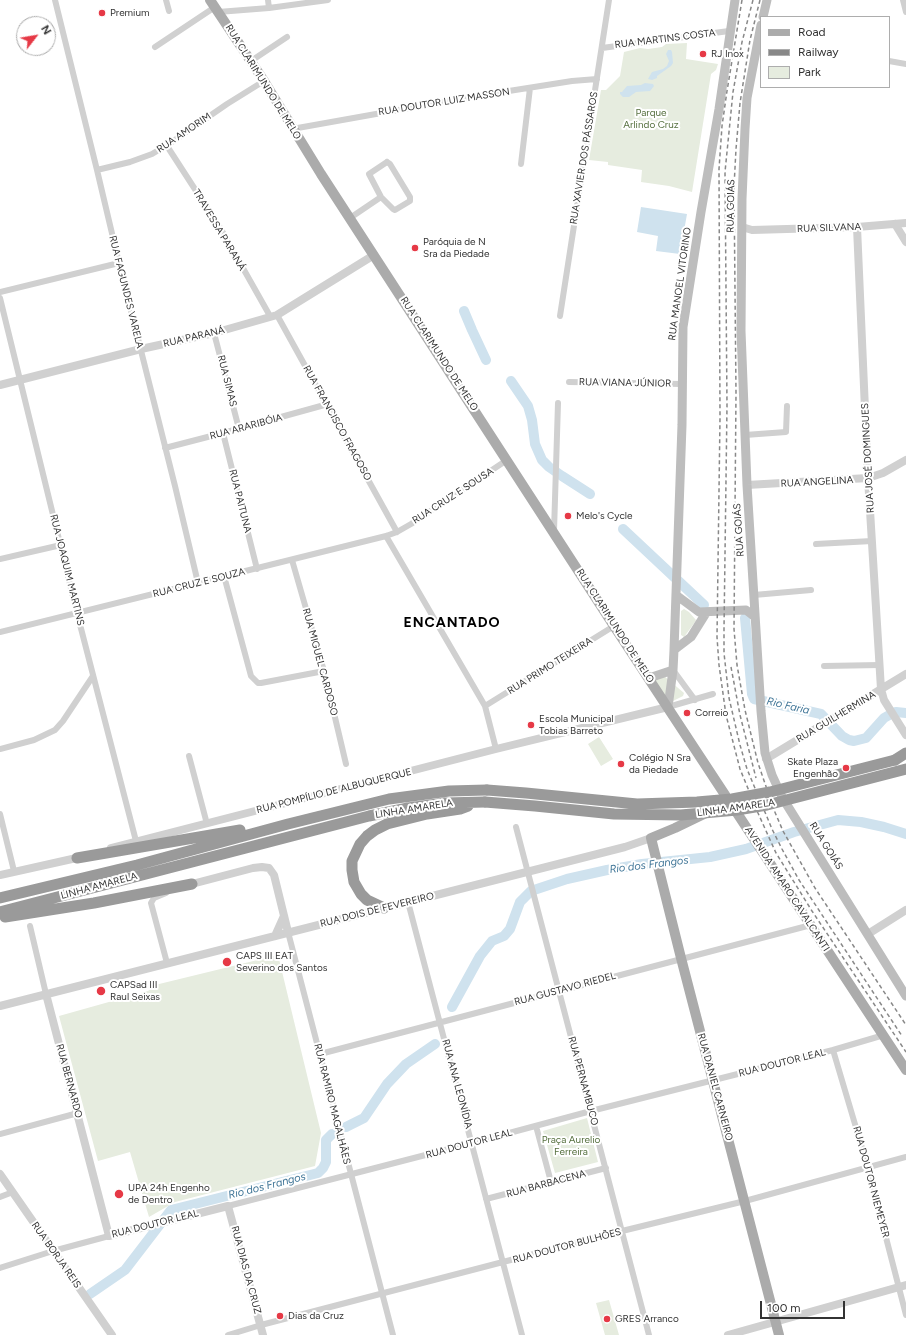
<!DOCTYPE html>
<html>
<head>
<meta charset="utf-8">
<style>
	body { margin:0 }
	#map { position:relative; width:906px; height:1335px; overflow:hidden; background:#fff; font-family:Figtree,sans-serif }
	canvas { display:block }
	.legend { position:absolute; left:760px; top:16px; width:130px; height:72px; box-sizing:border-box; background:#fff; border:1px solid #adadad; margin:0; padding:5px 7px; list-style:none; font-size:12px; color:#333 }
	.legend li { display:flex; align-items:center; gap:8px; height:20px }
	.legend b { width:20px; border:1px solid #adadad }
	.north { position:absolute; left:16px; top:16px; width:40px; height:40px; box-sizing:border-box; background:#fff; border:1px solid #adadad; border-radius:50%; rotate:59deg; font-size:11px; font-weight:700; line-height:16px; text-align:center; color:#333 }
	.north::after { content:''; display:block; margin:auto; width:14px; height:18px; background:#e63946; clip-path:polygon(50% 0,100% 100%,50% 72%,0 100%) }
	.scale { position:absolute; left:760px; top:1301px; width:85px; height:18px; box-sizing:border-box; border:2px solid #333; border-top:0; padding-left:5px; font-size:12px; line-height:14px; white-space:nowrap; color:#333; -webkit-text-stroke:3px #fff; paint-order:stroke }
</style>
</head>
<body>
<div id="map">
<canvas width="906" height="1335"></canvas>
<ul class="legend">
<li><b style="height:5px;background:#ababab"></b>Road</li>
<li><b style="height:5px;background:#888"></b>Railway</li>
<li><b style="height:11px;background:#e6ecdf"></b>Park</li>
</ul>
<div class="north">N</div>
<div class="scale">100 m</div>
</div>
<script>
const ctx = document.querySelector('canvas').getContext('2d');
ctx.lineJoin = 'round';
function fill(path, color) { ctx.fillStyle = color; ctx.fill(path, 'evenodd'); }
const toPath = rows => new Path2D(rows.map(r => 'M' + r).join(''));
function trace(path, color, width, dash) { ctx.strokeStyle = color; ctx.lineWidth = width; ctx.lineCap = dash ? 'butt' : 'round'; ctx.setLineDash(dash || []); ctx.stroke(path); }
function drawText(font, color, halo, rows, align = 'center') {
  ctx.font = font + ' Figtree,sans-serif'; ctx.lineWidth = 4; ctx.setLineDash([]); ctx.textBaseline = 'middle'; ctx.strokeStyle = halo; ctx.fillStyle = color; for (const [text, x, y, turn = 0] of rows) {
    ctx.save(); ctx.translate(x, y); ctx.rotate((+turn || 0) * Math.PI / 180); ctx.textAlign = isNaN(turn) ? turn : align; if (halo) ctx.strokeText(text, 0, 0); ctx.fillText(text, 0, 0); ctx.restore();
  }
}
fill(toPath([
	[687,43,686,59,718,64,716,70,711,74,692,192,669,186,641,182,642,170,608,165,608,162,589,160,601,90,606,90,620,76,624,52,640,48,648,49,662,47,666,44],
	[684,609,689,612,696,620,695,622,684,637,681,635,681,611],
	[664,676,684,693,683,696,673,701,663,695,655,681,656,679],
	[599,737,613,759,601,766,588,744],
	[278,955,321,1133,315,1166,175,1202,149,1217,130,1152,98,1161,59,1016,148,991,155,985],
	[587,1118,598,1162,555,1173,543,1131],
	[609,1300,619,1335,605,1335,596,1303]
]), '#e6ecdf');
fill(toPath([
	[668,50,671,50,672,52,673,63,671,66,657,76,657,78,652,80,648,79,652,72,663,69,667,66,669,61,666,54],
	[645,83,653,84,654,86,650,91,636,92,629,97,623,97,620,94,620,92,622,92,627,86,641,85],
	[641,207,687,214,680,254,656,251,658,236,637,232]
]), '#cfe2ee');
trace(toPath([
	[464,311,472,330,486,360],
	[511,381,528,406,532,420,535,444,542,460,549,467,562,476,590,494],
	[623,529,704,605],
	[745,618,752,694,754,699,821,714,842,736,849,740,854,741,866,738,884,718,891,714,896,712,906,713],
	[452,1007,480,956,492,941,504,936,510,929,520,902,531,891,567,879,607,870,642,864,710,857,746,849,794,832,838,820,861,822,884,827,906,834],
	[346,1127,364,1118,387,1084,406,1064,435,1044],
	[90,1294,125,1270,171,1210,318,1173,323,1168,326,1162,326,1140,332,1134]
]), '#cfe2ee', 10);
trace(toPath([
	[55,0,97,170,119,263,175,486,198,583],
	[166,0,169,11],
	[268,0,269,8],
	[903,0,906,12],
	[218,12,269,8,328,0],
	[155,47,215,7],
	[602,48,729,31],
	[251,61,287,37],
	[889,61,906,64],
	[292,129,471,97,572,81,597,79],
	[167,146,222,231,270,316],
	[387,162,390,164,410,197,410,201,395,210,393,209,381,197,369,174,387,162],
	[521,164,530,88],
	[97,170,130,162,152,154,172,142,227,104,264,81],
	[350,218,381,197],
	[0,292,119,263],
	[0,298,77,613,136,841],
	[277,315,397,532],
	[560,316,609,0],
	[214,333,239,429],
	[569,382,681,384],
	[223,433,257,569],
	[745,435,786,432,787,406],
	[165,448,223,433,328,404],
	[554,531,558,403],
	[386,536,485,706,496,749],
	[816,544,872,541],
	[0,559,61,545],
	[292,560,324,671,346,764],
	[224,576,251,676,258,683,261,683,324,671],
	[754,595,811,590],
	[0,632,386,536,397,532,411,524,507,460],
	[824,666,880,665],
	[673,670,695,700],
	[485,706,614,626],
	[668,707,713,694],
	[0,749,34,740,55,730,63,721,93,676],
	[189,756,207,824],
	[0,814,14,871],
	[516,827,649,1335],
	[166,893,154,898,151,903,167,963],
	[408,902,522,1335],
	[30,926,46,994],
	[288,932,393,1335],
	[833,1050,868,1168,906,1315],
	[320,1054,811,925],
	[536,1126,551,1182],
	[0,1134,78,1113],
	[0,1197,13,1192],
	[486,1199,606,1168],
	[228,1206,472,1143,591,1111,833,1050,884,1035],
	[0,1268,53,1251,109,1236],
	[228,1335,261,1325,622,1231,745,1201,906,1157]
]), '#d0d0d0', 6);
trace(toPath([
	[895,224,906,242],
	[742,227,752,230,857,227,906,223],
	[857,227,868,478,881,689,884,700,906,735],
	[0,385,141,349,214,333,277,315,374,255],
	[747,485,868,478,883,473,906,460],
	[766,759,906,674],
	[111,848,496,749,668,707],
	[0,875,81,857],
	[192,884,253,868,262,867,269,868,274,875,288,932],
	[868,934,906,910],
	[275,936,284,916],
	[46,994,109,1236,228,1206,263,1335],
	[0,1006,625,847,651,838],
	[0,1174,112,1335],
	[728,1335,906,1285]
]), '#d0d0d0', 8);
trace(toPath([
	[763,17,767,0],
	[761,25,747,98,745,129,742,199,741,331,747,485,761,711,765,753,772,775,782,797,906,996],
	[676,595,699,612,746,610,755,617],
	[674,650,691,637,706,613],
	[649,678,673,670],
	[668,707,673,670,674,650,682,425,683,327,701,212,719,109,735,0]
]), '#bdbdbd', 9);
trace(toPath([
	[210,0,264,81,321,174,614,626,906,1070],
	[706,813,675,828,651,838,681,958,779,1335]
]), '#ababab', 10);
trace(toPath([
	[895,760,906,753],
	[77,858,240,830],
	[0,898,137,865,288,824,389,799,449,791,487,790],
	[384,908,367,900,361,894,354,882,352,870,352,861,360,844,367,836,375,830,387,824,427,814,460,809,468,806],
	[0,912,369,816,408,808,445,803,485,802],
	[5,917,94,903,192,884]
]), '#9a9a9a', 11);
trace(toPath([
	[742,0,727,91,722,126,719,169,720,418,717,637,719,665,726,715,740,769,758,813,776,853,812,911,906,1052],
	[753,0,742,42,733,92,725,172,727,406,724,629,724,653,729,698,740,745,747,769,772,829,782,849,799,880,902,1036],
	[760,0,750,40,740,103,736,149,734,187,736,393,734,629,737,665,745,710,758,763,774,810,783,831,815,888,906,1025],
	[731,667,740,715,756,778]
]), '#888', 1.5, [4, 3]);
trace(toPath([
	[487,790,526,793,637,804,697,802,732,799,770,792,895,760],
	[485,802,535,806,614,814,681,815,737,810,767,805,906,769]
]), '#9a9a9a', 11);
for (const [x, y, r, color] of [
	[102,13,4,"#e63946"],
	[703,54,4,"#e63946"],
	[415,248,4,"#e63946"],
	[568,516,4,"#e63946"],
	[687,713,4,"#e63946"],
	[531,725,4,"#e63946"],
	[621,764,4,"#e63946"],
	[846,768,4,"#e63946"],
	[227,962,5,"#e63946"],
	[101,991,5,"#e63946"],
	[119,1194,5,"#e63946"],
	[280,1316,4,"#e63946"],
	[607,1319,4,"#e63946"]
]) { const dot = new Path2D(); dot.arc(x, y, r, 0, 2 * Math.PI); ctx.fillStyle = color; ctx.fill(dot); trace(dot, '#fff', 1.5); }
drawText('10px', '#333', '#fff', [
	["Premium",110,13],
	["RJ Inox",711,54],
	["Paróquia de N",423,242],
	["Sra da Piedade",423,254],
	["Melo's Cycle",576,516],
	["Correio",695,713],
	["Escola Municipal",539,719],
	["Tobias Barreto",539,731],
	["Colégio N Sra",629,758],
	["da Piedade",629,770],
	["Skate Plaza",838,762,"right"],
	["Engenhão",838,774,"right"],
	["CAPS III EAT",236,956],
	["Severino dos Santos",236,968],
	["CAPSad III",110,985],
	["Raul Seixas",110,997],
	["UPA 24h Engenho",128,1188],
	["de Dentro",128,1200],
	["Dias da Cruz",288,1316],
	["GRES Arranco",615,1319]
], 'left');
drawText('10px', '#333', '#fff', [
	["RUA MARTINS COSTA",665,39,-7],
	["RUA CLARIMUNDO DE MELO",263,82,58],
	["RUA DOUTOR LUIZ MASSON",444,102,-9],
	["RUA AMORIM",184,133,-34],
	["RUA XAVIER DOS PÁSSAROS",584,158,-81],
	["RUA GOIÁS",731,206,-89],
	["RUA SILVANA",829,228,-2],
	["TRAVESSA PARANÁ",219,230,59],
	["RUA MANOEL VITORINO",680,284,-82],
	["RUA FAGUNDES VARELA",126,292,76],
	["RUA PARANÁ",194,337,-13],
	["RUA CLARIMUNDO DE MELO",439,354,57],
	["RUA SIMAS",227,381,76],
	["RUA VIANA JÚNIOR",625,383,1],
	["RUA FRANCISCO FRAGOSO",337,423,61],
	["RUA ARARIBÓIA",246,427,-15],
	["RUA JOSÉ DOMINGUES",868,458,-93],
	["RUA ANGELINA",817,482,-3],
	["RUA CRUZ E SOUSA",453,496,-33],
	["RUA PAITUNA",240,501,76],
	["RUA GOIÁS",739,530,-94],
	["RUA JOAQUIM MARTINS",67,570,76],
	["RUA CRUZ E SOUZA",199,583,-14],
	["RUA CLARIMUNDO DE MELO",615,626,57],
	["RUA MIGUEL CARDOSO",320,662,75],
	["RUA PRIMO TEIXEIRA",550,666,-32],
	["RUA GUILHERMINA",836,717,-31],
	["RUA POMPÍLIO DE ALBUQUERQUE",334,791,-14],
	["LINHA AMARELA",736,808,-8],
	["LINHA AMARELA",414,809,-9],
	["RUA GOIÁS",826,846,58],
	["LINHA AMARELA",99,886,-15],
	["AVENIDA AMARO CAVALCANTI",787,889,57],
	["RUA DOIS DE FEVEREIRO",377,910,-14],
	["RUA GUSTAVO RIEDEL",565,989,-15],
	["RUA DOUTOR LEAL",782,1063,-14],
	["RUA BERNARDO",69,1081,75],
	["RUA PERNAMBUCO",583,1081,75],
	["RUA ANA LEONÍDIA",457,1084,75],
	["RUA DANIEL CARNEIRO",715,1087,75],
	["RUA RAMIRO MAGALHÃES",332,1104,76],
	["RUA DOUTOR LEAL",469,1144,-15],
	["RUA DOUTOR NIEMEYER",871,1182,75],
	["RUA BARBACENA",546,1184,-15],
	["RUA DOUTOR LEAL",155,1224,-14],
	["RUA DOUTOR BULHÕES",567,1246,-15],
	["RUA BORJA REIS",56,1255,55],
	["RUA DIAS DA CRUZ",246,1270,75]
]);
drawText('10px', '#56703f', '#fff', [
	["Parque",651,113],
	["Arlindo Cruz",651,125],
	["Praça Aurelio",571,1140],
	["Ferreira",571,1152]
]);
drawText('italic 11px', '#3f7597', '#fff', [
	["Rio Faria",788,706,13],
	["Rio dos Frangos",649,865,-7],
	["Rio dos Frangos",267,1186,-14]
]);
ctx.letterSpacing = '1px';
drawText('bold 14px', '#000', '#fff', [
	["ENCANTADO",452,623]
]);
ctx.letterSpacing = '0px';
</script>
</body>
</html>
